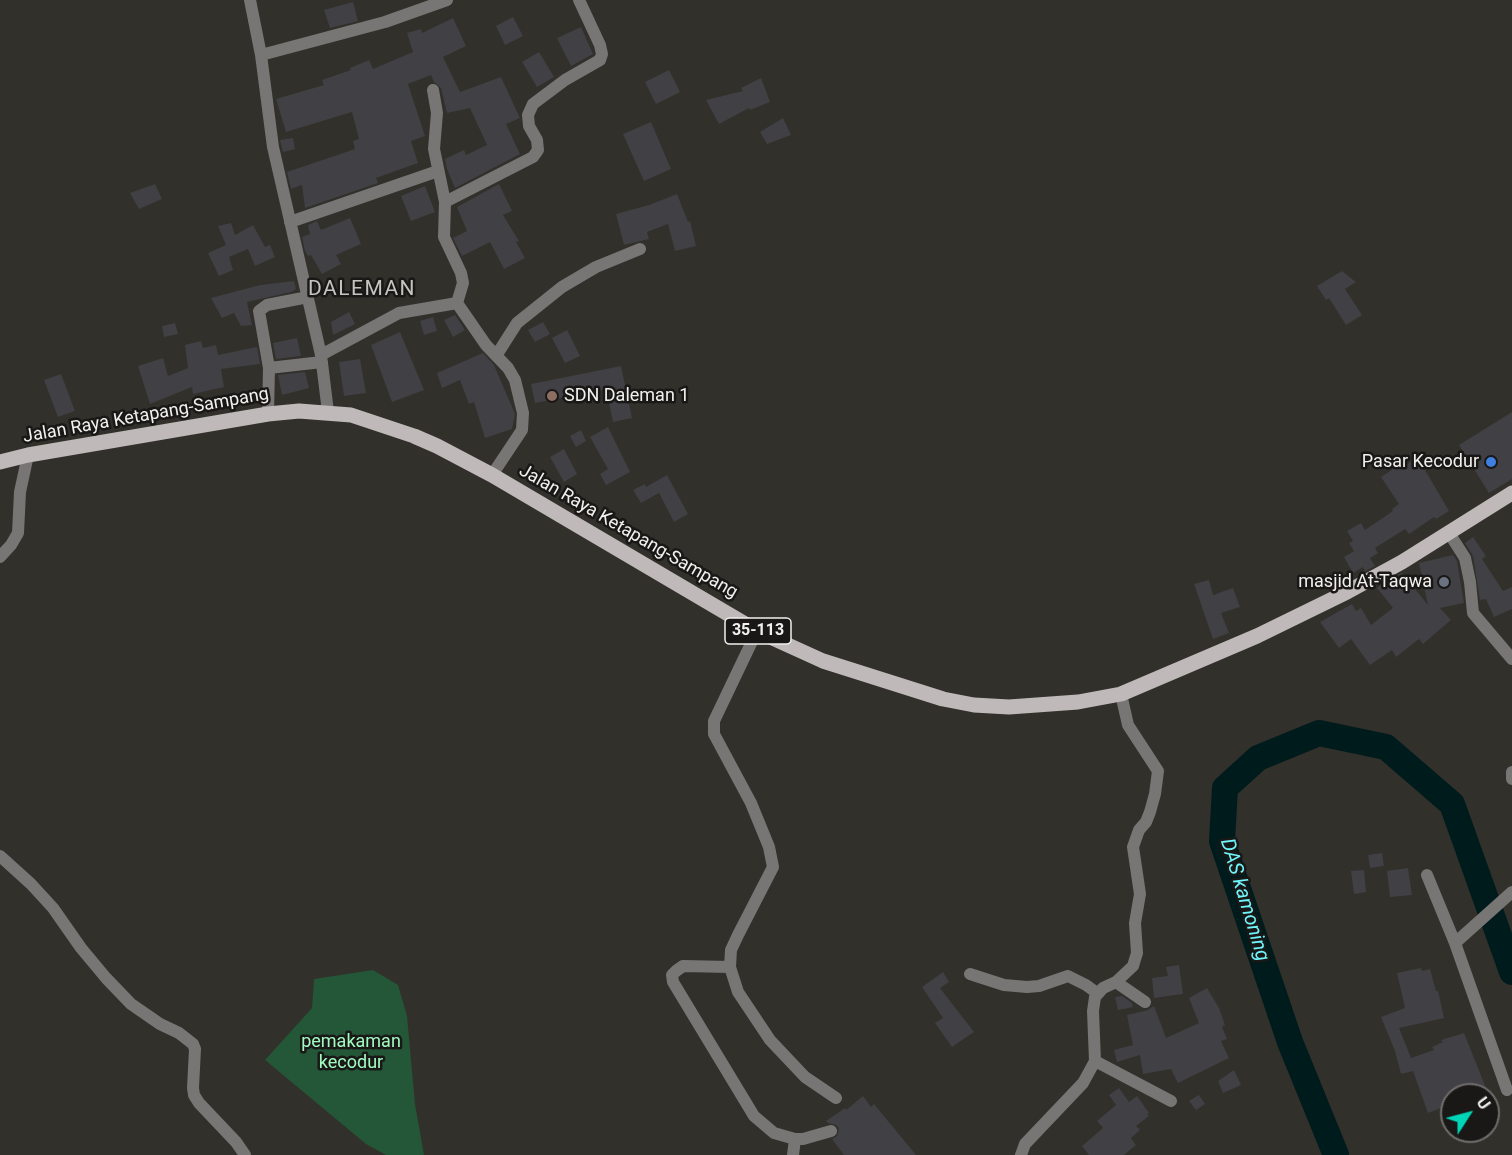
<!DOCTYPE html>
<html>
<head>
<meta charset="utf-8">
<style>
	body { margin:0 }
	#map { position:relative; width:1512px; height:1155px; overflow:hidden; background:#31302b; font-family:Roboto,sans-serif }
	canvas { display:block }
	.north { position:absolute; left:1440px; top:1083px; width:60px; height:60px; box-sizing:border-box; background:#191816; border:2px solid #6f6e6c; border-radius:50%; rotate:54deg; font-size:16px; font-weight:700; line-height:24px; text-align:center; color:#f1f0ed }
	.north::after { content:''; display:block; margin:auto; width:21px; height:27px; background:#01d5b7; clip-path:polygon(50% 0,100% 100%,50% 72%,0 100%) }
</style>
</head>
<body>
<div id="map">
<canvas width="1512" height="1155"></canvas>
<div class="north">U</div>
</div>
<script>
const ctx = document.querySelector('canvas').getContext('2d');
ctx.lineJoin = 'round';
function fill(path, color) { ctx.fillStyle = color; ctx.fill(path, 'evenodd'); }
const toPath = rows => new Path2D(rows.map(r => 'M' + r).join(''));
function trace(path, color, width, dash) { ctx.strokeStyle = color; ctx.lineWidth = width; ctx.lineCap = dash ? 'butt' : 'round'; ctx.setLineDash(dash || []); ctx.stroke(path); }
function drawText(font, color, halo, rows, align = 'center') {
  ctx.font = font + ' Roboto,sans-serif'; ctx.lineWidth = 5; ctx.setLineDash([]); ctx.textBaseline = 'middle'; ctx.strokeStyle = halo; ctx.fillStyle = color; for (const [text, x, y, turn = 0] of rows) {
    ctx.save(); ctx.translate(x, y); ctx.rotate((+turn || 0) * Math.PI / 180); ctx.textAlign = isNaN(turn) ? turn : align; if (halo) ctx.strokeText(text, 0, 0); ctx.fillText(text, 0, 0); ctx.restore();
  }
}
fill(toPath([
	[373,970,398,985,407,1016,415,1104,424,1155,386,1155,366,1144,265,1060,312,1008,314,979]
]), '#245638');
trace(toPath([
	[1336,1155,1290,1042,1222,841,1225,788,1258,758,1319,733,1386,747,1452,804,1512,972]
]), '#001b1c', 26);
fill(toPath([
	[353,2,358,21,330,28,324,10],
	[513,17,523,36,505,45,496,26],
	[453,18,466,46,443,57,460,92,501,77,520,118,506,124,520,154,455,188,447,169,445,159,464,150,466,155,487,145,470,108,447,113,441,88,434,82,431,75,408,84,425,136,411,141,418,163,376,178,378,183,305,208,302,185,291,189,287,172,355,149,353,141,359,139,352,112,286,132,276,99,324,85,322,80,351,70,350,68,369,60,373,69,413,52,407,33,421,29,422,33],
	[581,27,593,54,571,66,557,38],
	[539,52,554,77,537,87,522,62],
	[669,70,680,92,656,104,645,82],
	[761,78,770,102,750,110,749,108,719,124,706,100,743,91,741,88],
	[783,118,791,135,767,144,760,132],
	[651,122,671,169,644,181,623,134],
	[293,138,295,149,283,152,280,140],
	[155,184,162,199,139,209,130,193],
	[499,184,512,211,503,215,519,241,516,242,525,258,504,269,490,242,462,256,453,238,467,231,457,207],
	[425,186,435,212,411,221,401,196],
	[677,194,688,222,690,221,696,246,675,251,668,224,647,232,649,239,624,245,616,214,649,205],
	[350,218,361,244,336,255,341,264,322,274,311,255,308,256,305,251,302,237,310,234,308,225,317,221,321,230],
	[231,223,235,235,253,225,265,247,270,245,275,257,255,266,248,249,229,257,233,270,219,276,208,253,226,245,218,226],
	[1342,271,1356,282,1345,289,1362,315,1346,325,1329,298,1326,300,1317,286],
	[294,281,296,289,291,292,247,302,252,325,241,326,234,313,222,318,211,298,260,285],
	[349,312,355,324,333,335,331,322],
	[455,315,465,330,453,337,444,320],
	[433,317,437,331,424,335,420,321],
	[543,322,550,334,535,342,528,330],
	[175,323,178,334,164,337,162,326],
	[567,330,580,356,565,363,552,338],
	[400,332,424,390,392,402,371,345],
	[297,338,301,356,276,359,273,343],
	[201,341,203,348,216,345,218,355,257,347,260,364,221,369,224,387,193,394,192,387,150,404,138,366,163,358,168,376,188,368,185,345],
	[483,353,494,365,515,414,512,429,485,438,474,402,469,404,460,380,442,388,437,373],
	[360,359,366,393,344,396,339,362],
	[621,366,632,418,613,422,606,389,535,403,531,384],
	[305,372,309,388,282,395,278,375],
	[61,374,75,411,58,417,44,380],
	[1512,412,1512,479,1489,493,1459,445],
	[608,427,630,472,606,485,600,474,608,469,590,437],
	[581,430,586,441,576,447,570,436],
	[564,449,577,474,564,482,550,457],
	[1418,458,1449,511,1436,519,1434,517,1409,534,1405,529,1375,548,1378,553,1370,558,1375,566,1365,571,1363,567,1353,573,1344,557,1354,551,1349,543,1353,541,1347,531,1361,523,1365,530,1393,511,1392,509,1399,504,1381,477,1396,467,1398,469],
	[667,475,688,514,674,522,659,493,641,503,633,490,645,484,646,487],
	[1473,537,1486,556,1482,559,1503,591,1512,587,1512,609,1494,617,1486,599,1480,600,1473,556,1465,543],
	[1453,555,1457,561,1464,603,1440,608,1451,620,1423,644,1419,639,1396,657,1392,650,1370,665,1351,639,1339,648,1320,622,1352,604,1356,611,1361,608,1371,625,1393,608,1377,588,1402,573,1428,605,1419,563],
	[1209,580,1213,595,1233,588,1240,607,1221,613,1229,633,1213,639,1194,584],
	[1382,853,1384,866,1370,868,1368,855],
	[1408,868,1412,895,1390,897,1387,871],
	[1364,870,1366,892,1354,894,1351,871],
	[1179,965,1183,994,1154,998,1152,978,1168,976,1166,967],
	[1421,968,1422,971,1430,969,1436,991,1438,991,1444,1018,1399,1028,1411,1058,1434,1050,1432,1047,1443,1042,1441,1040,1464,1033,1486,1088,1476,1092,1477,1095,1452,1095,1452,1104,1428,1113,1413,1071,1401,1074,1395,1051,1381,1017,1405,1008,1397,973],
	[943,972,949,982,940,988,974,1032,952,1047,935,1023,943,1018,922,987],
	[1207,988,1219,1008,1225,1025,1222,1027,1227,1039,1221,1041,1229,1058,1178,1083,1171,1069,1143,1074,1140,1055,1117,1062,1114,1050,1133,1045,1127,1015,1148,1010,1154,1006,1166,1038,1199,1023,1189,998],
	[1122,996,1132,1003,1133,1007,1118,1010,1115,997],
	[1234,1070,1241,1085,1223,1093,1218,1081],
	[1119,1088,1129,1102,1137,1096,1149,1113,1147,1114,1149,1116,1136,1126,1140,1130,1131,1138,1136,1145,1124,1155,1089,1155,1082,1146,1103,1128,1097,1121,1116,1105,1109,1095],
	[1199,1095,1205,1104,1196,1110,1189,1101],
	[863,1096,871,1107,874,1104,916,1155,844,1155,832,1139,837,1136,839,1128,836,1125,828,1123,826,1121,845,1108,846,1110]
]), '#404045');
trace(toPath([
	[250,0,261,55,273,147,321,355,328,412],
	[261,55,385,22,447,0],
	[433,90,437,113,434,149,445,202,444,237,461,273,463,283,457,303,486,345,508,368,515,380,523,413,522,430,492,475],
	[445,202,533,157,538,150,537,140,529,126,528,115,533,104,565,80,600,60,602,54,600,45,579,0],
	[290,222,438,171],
	[321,355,399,313,457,303],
	[496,356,517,323,562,287,596,267,640,249],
	[269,368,322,362],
	[268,414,269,368,259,311,267,305,308,297],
	[1449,533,1465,558,1470,582,1473,613,1512,659],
	[0,557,11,545,18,533,20,492,28,455],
	[757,631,714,721,714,734,751,803,769,847,773,867,738,935,731,950,730,967,738,992,770,1040,805,1077,836,1098],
	[1512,772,1512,779],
	[0,856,31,884,53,908,81,948,106,978,131,1004,160,1024,179,1033,193,1044,195,1049,193,1088,194,1095,199,1103,236,1142,245,1155],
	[1427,875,1455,943],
	[730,967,683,966,676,971,672,975,673,982,754,1116,774,1133,795,1139,803,1139,831,1131],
	[970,974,1004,985,1027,987,1039,986,1068,976,1086,985,1097,993],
	[1116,982,1145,1002],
	[1095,1061,1171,1101],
	[1507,1090,1455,943,1512,892],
	[793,1155,795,1139],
	[1021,1155,1025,1144,1083,1083,1095,1061,1093,1011,1095,997,1103,988,1116,982,1133,966,1137,953,1135,923,1140,894,1133,847,1139,830,1146,822,1150,812,1155,794,1158,771,1128,725,1121,694]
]), '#787575', 12);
trace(toPath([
	[0,462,28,455,268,414,299,411,351,415,414,436,437,446,492,475,757,631,823,661,943,699,974,705,1009,707,1078,702,1121,694,1257,636,1347,592,1402,562,1512,493]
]), '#bfb9b9', 15);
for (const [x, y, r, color] of [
	[552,396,6,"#8d6e63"],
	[1491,462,6,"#3f7fe0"],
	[1444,582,6,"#6b7280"]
]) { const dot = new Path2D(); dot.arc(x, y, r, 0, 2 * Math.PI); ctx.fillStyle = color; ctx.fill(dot); trace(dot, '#191816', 2); }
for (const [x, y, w] of [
	[758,631,66]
]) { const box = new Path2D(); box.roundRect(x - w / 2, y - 13, w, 26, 4.5); ctx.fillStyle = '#191816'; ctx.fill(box); trace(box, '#f1f0ed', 1.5); }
drawText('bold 16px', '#f1f0ed', null, [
	["35-113",758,631]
]);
drawText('18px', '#f1f0ed', '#191816', [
	["SDN Daleman 1",564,396,"left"],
	["Pasar Kecodur",1479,462],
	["masjid At-Taqwa",1432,582]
], 'right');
drawText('18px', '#f1f0ed', '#191816', [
	["Jalan Raya Ketapang-Sampang",146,416,-10],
	["Jalan Raya Ketapang-Sampang",628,532,30]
]);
drawText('18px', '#a1fbc1', '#191816', [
	["pemakaman",351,1042],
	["kecodur",351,1063]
]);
drawText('italic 20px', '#6ff6fb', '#191816', [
	["DAS kamoning",1244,900,73]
]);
ctx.letterSpacing = '1.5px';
drawText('21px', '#c6c4be', '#191816', [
	["DALEMAN",362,290]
]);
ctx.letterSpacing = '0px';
</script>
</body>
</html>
